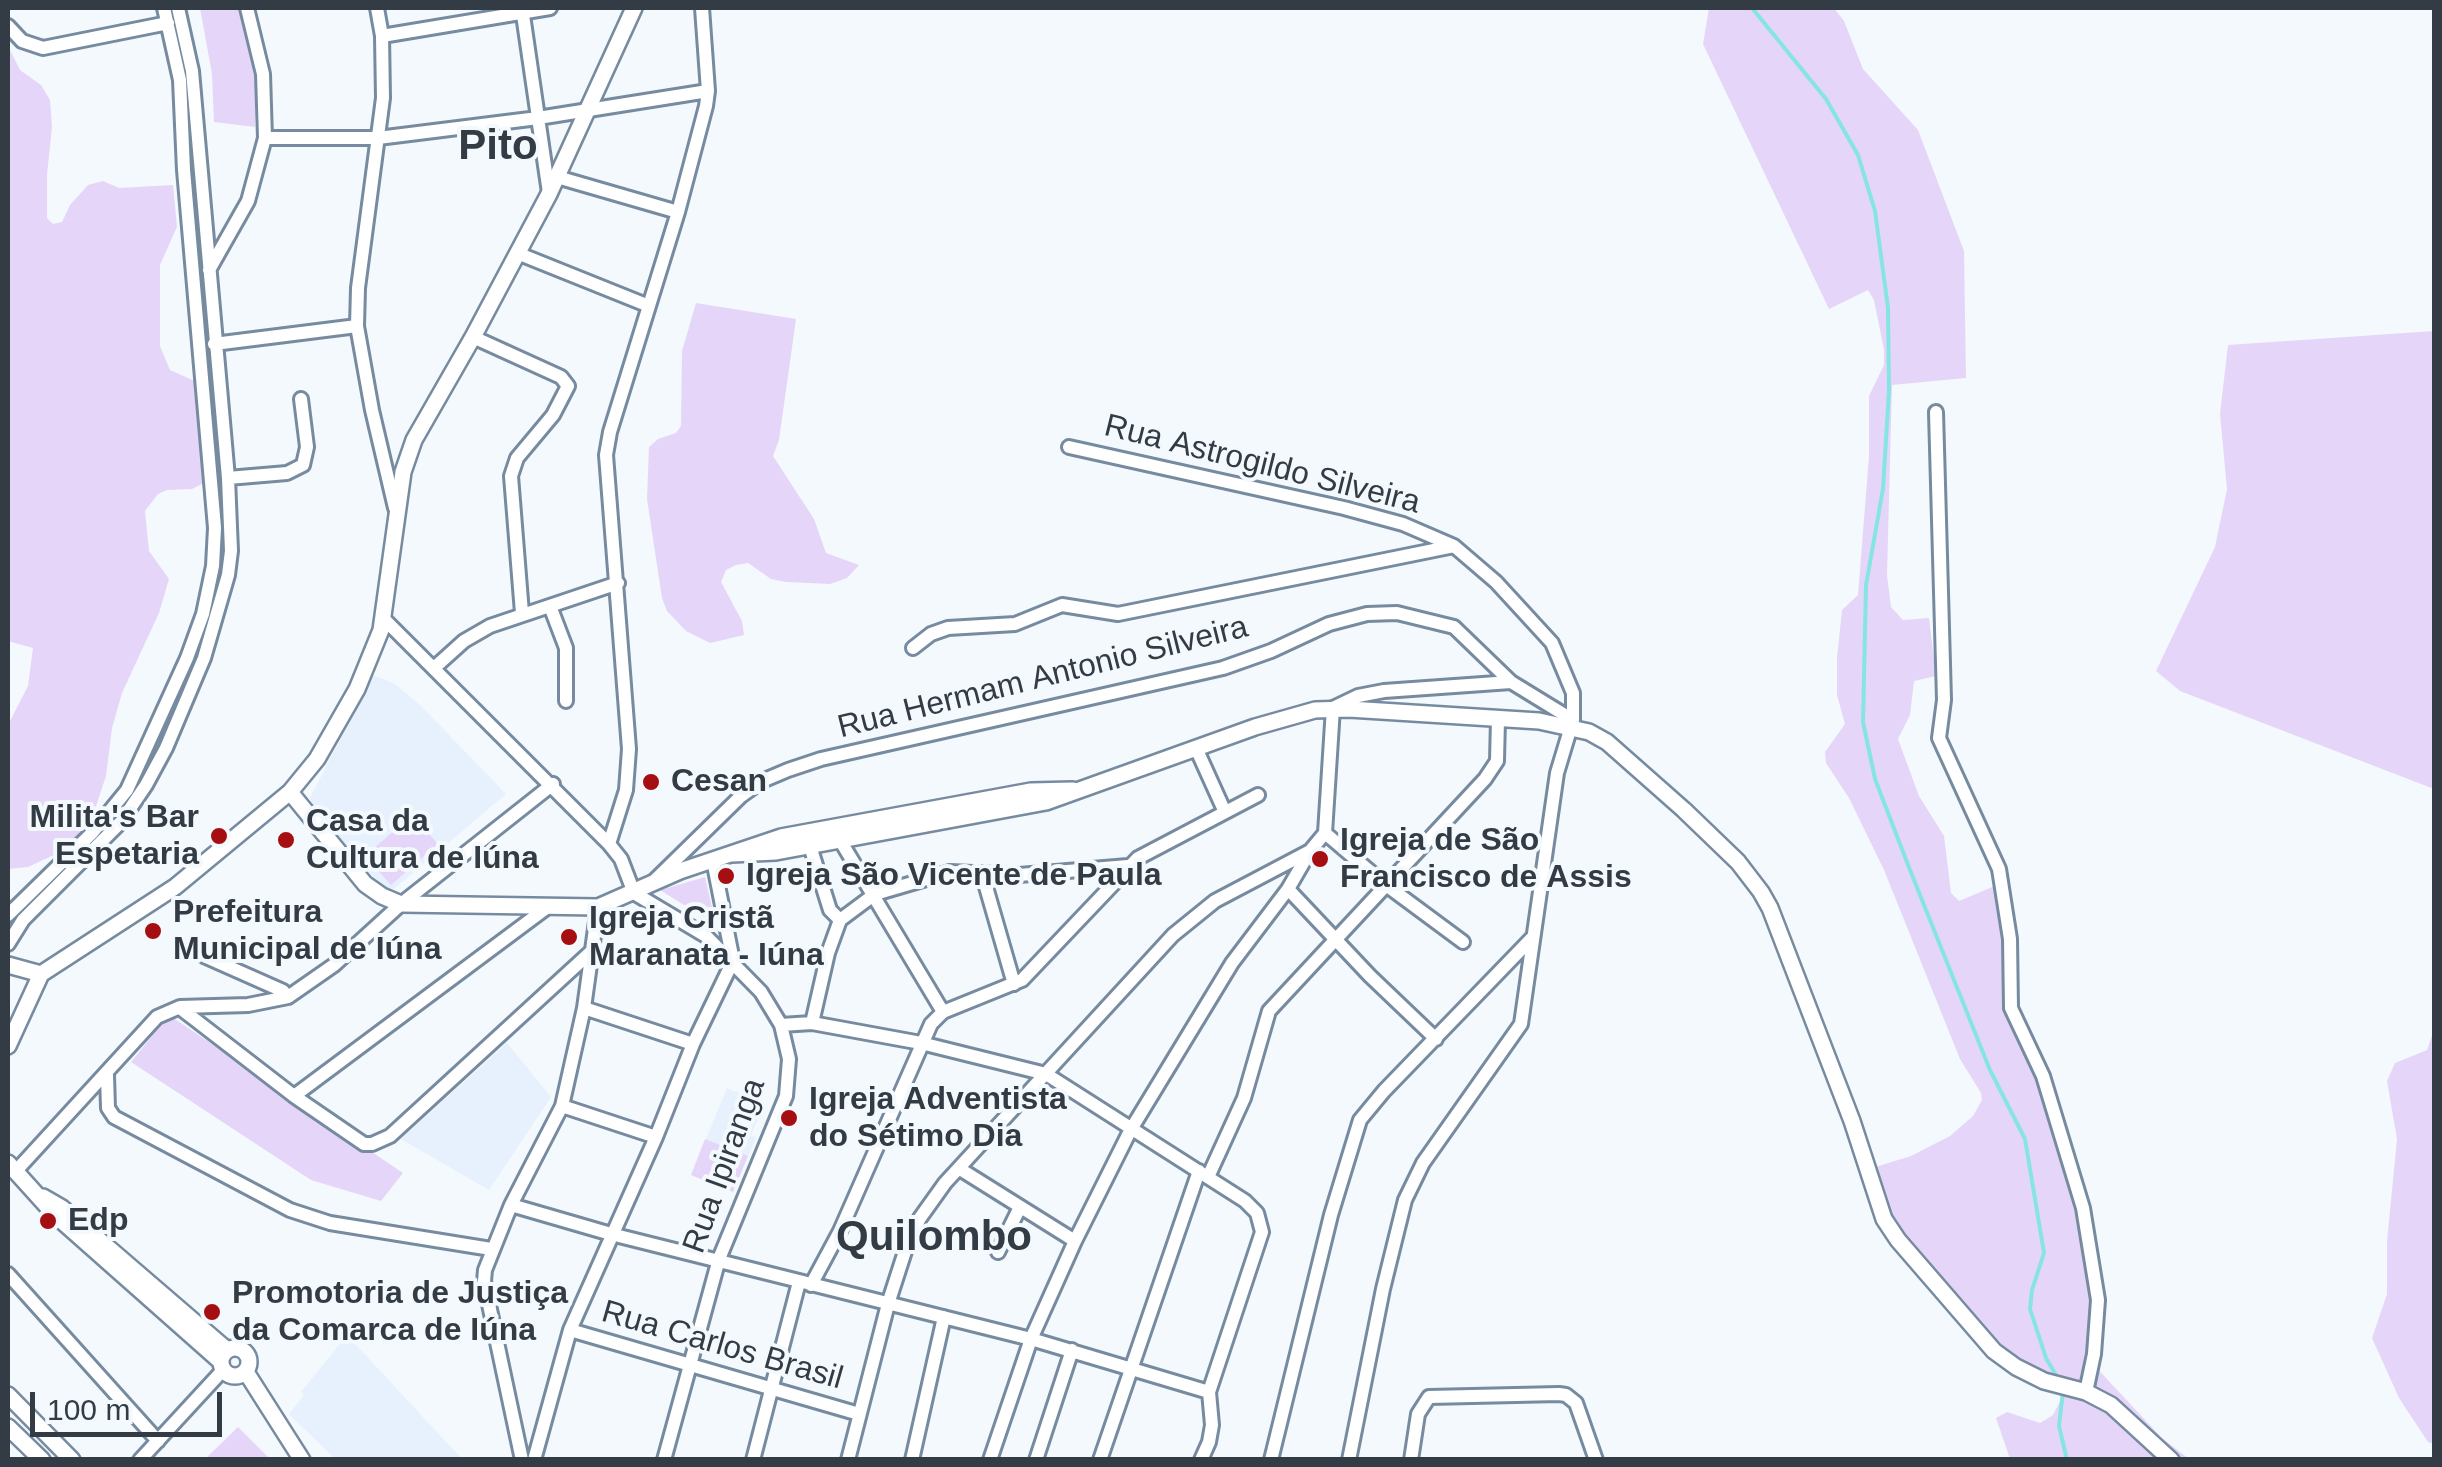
<!DOCTYPE html>
<html>
<head>
<meta charset="utf-8">
<style>
	body { margin:0 }
	#map { position:relative; width:2442px; height:1467px; overflow:hidden; background:#f4f9fd; font-family:Helvetica,sans-serif }
	canvas { display:block }
	.frame { position:absolute; inset:0; border:10px solid #333c45; pointer-events:none }
	.scale { position:absolute; left:30px; top:1392px; width:192px; height:45px; box-sizing:border-box; border:5px solid #333c45; border-top:0; padding-left:12px; font-size:30px; line-height:35px; white-space:nowrap; color:#333c45; -webkit-text-stroke:8px #f4f9fd; paint-order:stroke }
</style>
</head>
<body>
<div id="map">
<canvas width="2442" height="1467"></canvas>
<div class="frame"></div>
<div class="scale">100 m</div>
</div>
<script>
const ctx = document.querySelector('canvas').getContext('2d');
ctx.lineJoin = 'round';
function fill(path, color) { ctx.fillStyle = color; ctx.fill(path, 'evenodd'); }
const toPath = rows => new Path2D(rows.map(r => 'M' + r).join(''));
function trace(path, color, width, dash) { ctx.strokeStyle = color; ctx.lineWidth = width; ctx.lineCap = dash ? 'butt' : 'round'; ctx.setLineDash(dash || []); ctx.stroke(path); }
function drawText(font, color, halo, rows, align = 'center') {
  ctx.font = font + ' Helvetica,sans-serif'; ctx.lineWidth = 8; ctx.setLineDash([]); ctx.textBaseline = 'middle'; ctx.strokeStyle = halo; ctx.fillStyle = color; for (const [text, x, y, turn = 0] of rows) {
    ctx.save(); ctx.translate(x, y); ctx.rotate((+turn || 0) * Math.PI / 180); ctx.textAlign = isNaN(turn) ? turn : align; if (halo) ctx.strokeText(text, 0, 0); ctx.fillText(text, 0, 0); ctx.restore();
  }
}
fill(toPath([
	[373,675,395,684,421,706,506,794,394,889,385,888,362,865,315,810,310,798],
	[507,1043,551,1097,489,1190,401,1139],
	[727,1088,765,1104,751,1135,756,1138,733,1192,691,1175],
	[347,1335,462,1459,335,1459,289,1414,304,1395,301,1392]
]), '#e6f1fd');
fill(toPath([
	[200,8,240,8,250,37,255,67,255,127,214,122,212,74],
	[1709,8,1834,8,1844,21,1863,69,1918,130,1964,251,1966,378,1892,385,1887,575,1891,607,1903,620,1929,618,1936,676,1914,681,1910,715,1898,739,1919,796,1944,836,1951,893,1959,901,2009,880,2014,1017,2042,1086,2083,1215,2096,1306,2092,1363,2162,1438,2189,1459,2010,1459,1996,1418,2007,1412,2040,1423,2053,1415,2067,1388,2006,1361,1943,1280,1897,1236,1872,1168,1911,1156,1950,1136,1973,1116,1982,1100,1981,1093,1960,1059,1884,870,1849,798,1826,763,1825,752,1845,724,1837,695,1837,658,1842,610,1858,595,1869,456,1869,396,1884,365,1884,350,1874,300,1868,290,1829,309,1703,44],
	[8,46,20,70,41,85,50,100,52,127,47,175,47,218,53,224,62,222,70,205,88,185,103,181,119,188,173,185,177,227,160,265,160,346,170,370,199,383,204,483,192,489,167,490,158,494,145,511,149,551,169,579,159,613,122,693,112,728,106,776,93,815,73,842,56,854,28,867,8,869,9,723,28,686,33,648,8,641],
	[696,303,796,319,779,440,773,456,814,519,826,553,859,565,847,578,830,584,786,582,771,579,748,563,736,565,726,570,721,582,742,621,744,635,710,643,686,631,667,611,662,598,647,499,649,447,658,439,676,433,681,426,682,351],
	[2434,331,2434,789,2180,691,2156,671,2215,547,2227,489,2220,414,2228,345],
	[412,815,438,844,391,885,365,856],
	[705,877,716,925,660,890],
	[169,1015,403,1173,381,1201,311,1180,131,1062],
	[2434,1030,2434,1444,2428,1442,2399,1398,2372,1338,2387,1294,2387,1241,2397,1139,2387,1081,2395,1063,2427,1050],
	[705,1139,748,1156,733,1192,691,1175],
	[238,1427,270,1459,205,1459]
]), '#e5d6f9');
trace(toPath([
	[1752,8,1826,99,1858,155,1875,211,1888,308,1889,391,1883,489,1866,585,1863,722,1875,779,1910,870,1990,1070,2025,1139,2044,1253,2032,1290,2030,1309,2046,1358,2056,1375],
	[2063,1391,2059,1426,2067,1460]
]), '#86e4e3', 4);
const minor = toPath([
	[377,8,382,36,383,98,358,288,357,326,372,410,395,508],
	[522,8,549,193],
	[8,26,22,41,43,48,168,23],
	[382,36,550,8],
	[265,138,378,138,538,118,708,91],
	[557,177,678,212],
	[517,253,649,306],
	[209,270,248,201,265,138,263,74,247,8],
	[473,337,561,377,568,386,553,415,517,458,511,476,522,613],
	[214,344,357,326],
	[1936,412,1944,700,1939,738,1999,869,2010,939,2011,1008,2043,1076,2083,1208,2098,1300,2094,1354,2086,1392],
	[1069,447,1344,508,1403,524,1454,546,1496,582,1552,643,1573,693,1573,720,1557,773,1521,1024,1423,1163,1405,1200,1383,1289,1349,1460],
	[228,478,287,473,303,465,307,447,301,399],
	[550,606,566,648,566,701],
	[384,619,609,844,621,859,634,893,706,936,761,992,781,1025,789,1059,786,1096,719,1259,664,1460],
	[913,648,931,634,948,628,1015,624,1062,605,1118,614,1454,546],
	[434,668,464,641,490,626,618,583],
	[1196,748,1224,810],
	[1325,833,1386,885,1463,942],
	[840,840,943,1012],
	[609,844,626,790,629,749,606,455,610,432,678,212,706,106,708,91,702,8],
	[810,846,830,910,840,920],
	[982,873,1014,984],
	[655,880,741,796,762,781,788,770,821,759,1223,668,1271,651,1329,624,1367,614,1397,613,1454,627,1511,682,1573,720],
	[1288,889,1370,976,1436,1039],
	[8,915,92,833,127,790,187,658,203,614,213,566,215,528,184,170,180,80,164,8],
	[8,944,23,920,121,822,146,785,166,748,204,658,228,575,231,551,228,478,192,71,178,8],
	[204,956,283,991,288,997],
	[180,1008,294,1096,364,1144,372,1144,390,1136,593,950],
	[584,1008,693,1044],
	[812,1023,828,953,840,920,875,894,950,872,1019,875,1128,866],
	[781,1025,812,1023,921,1043,1046,1074,1245,1201,1257,1213,1262,1232,1209,1392,1212,1425,1209,1442,1201,1460],
	[107,1075,108,1108,114,1117,290,1210,330,1223,491,1249],
	[294,1096,549,906],
	[562,1106,656,1137],
	[960,1169,1075,1241],
	[15,1172,157,1017,180,1007,248,1005,288,997,334,965,401,904,553,784],
	[1208,1177,1244,1098,1269,1011,1485,779,1497,761,1498,719],
	[511,1205,611,1234,1031,1339,1209,1392],
	[998,1252,1020,1207],
	[8,1274,158,1441],
	[811,1285,840,1231,931,1024,943,1012,1022,980,1138,858,1258,795],
	[570,1330,859,1414],
	[140,1460,223,1370],
	[522,1460,484,1281,485,1270,511,1205,562,1106,584,1008,598,907],
	[534,1460,570,1330,656,1137,693,1044,733,961,713,860],
	[753,1460,799,1282],
	[848,1460,888,1304,909,1239,920,1218,945,1183,1173,935,1215,901,1310,851,1325,833,1333,708,1358,696,1384,691,1511,682],
	[912,1460,944,1317],
	[990,1460,1031,1339,1075,1241,1130,1131,1232,963,1288,889,1310,851],
	[1036,1460,1072,1350],
	[1100,1460,1199,1171],
	[1271,1460,1331,1215,1360,1120,1384,1091,1532,938],
	[1411,1460,1418,1414,1429,1397,1559,1394,1566,1395,1576,1403,1596,1460]
]);
const tertiary = toPath([
	[290,792,365,884,382,896,401,904,598,907,680,871,781,837,1031,791,1073,790],
	[732,854,776,852,1046,802,1255,727,1315,710,1349,709,1539,721,1589,732,1607,742,1684,810,1738,862,1761,892,1770,908,1852,1121,1884,1219,1898,1240,1994,1351,2016,1367,2044,1381,2086,1392,2111,1405,2171,1460],
	[8,965,41,974],
	[41,974,175,887,290,792,317,759,357,689,381,630,403,472,414,440,473,337,549,194,634,8],
	[8,1046,41,974],
	[8,1163,55,1215,220,1361],
	[43,1197,62,1208,227,1350],
	'221 1362a14 14 0 1 1 28 0a14 14 0 1 1-28 0Z',
	[246,1372,302,1460],
	[8,1395,72,1460],
	[8,1427,42,1460]
]);
trace(minor, '#778ba0', 18);
trace(tertiary, '#778ba0', 20);
trace(minor, '#fff', 12);
trace(tertiary, '#fff', 15);
for (const [x, y, r, color] of [
	[651,782,10,"#a50f12"],
	[219,836,10,"#a50f12"],
	[286,840,10,"#a50f12"],
	[1320,859,10,"#a50f12"],
	[726,876,10,"#a50f12"],
	[153,931,10,"#a50f12"],
	[569,937,10,"#a50f12"],
	[789,1118,10,"#a50f12"],
	[48,1221,10,"#a50f12"],
	[212,1312,10,"#a50f12"]
]) { const dot = new Path2D(); dot.arc(x, y, r, 0, 2 * Math.PI); ctx.fillStyle = color; ctx.fill(dot); trace(dot, '#f4f9fd', 4); }
drawText('32px', '#333c45', '#f4f9fd', [
	["Rua Astrogildo Silveira",1262,465,14],
	["Rua Hermam Antonio Silveira",1043,678,-14],
	["Rua Ipiranga",725,1166,-70],
	["Rua Carlos Brasil",722,1346,16]
]);
drawText('bold 32px', '#333c45', '#f4f9fd', [
	["Cesan",671,782],
	["Milita's Bar",199,818,"right"],
	["Espetaria",199,855,"right"],
	["Casa da",306,822],
	["Cultura de Iúna",306,859],
	["Igreja de São",1340,841],
	["Francisco de Assis",1340,878],
	["Igreja São Vicente de Paula",746,876],
	["Prefeitura",173,913],
	["Municipal de Iúna",173,950],
	["Igreja Cristã",589,919],
	["Maranata - Iúna",589,956],
	["Igreja Adventista",809,1100],
	["do Sétimo Dia",809,1137],
	["Edp",68,1221],
	["Promotoria de Justiça",232,1294],
	["da Comarca de Iúna",232,1331]
], 'left');
drawText('bold 42px', '#333c45', '#f4f9fd', [
	["Pito",498,147],
	["Quilombo",934,1238]
]);
</script>
</body>
</html>
